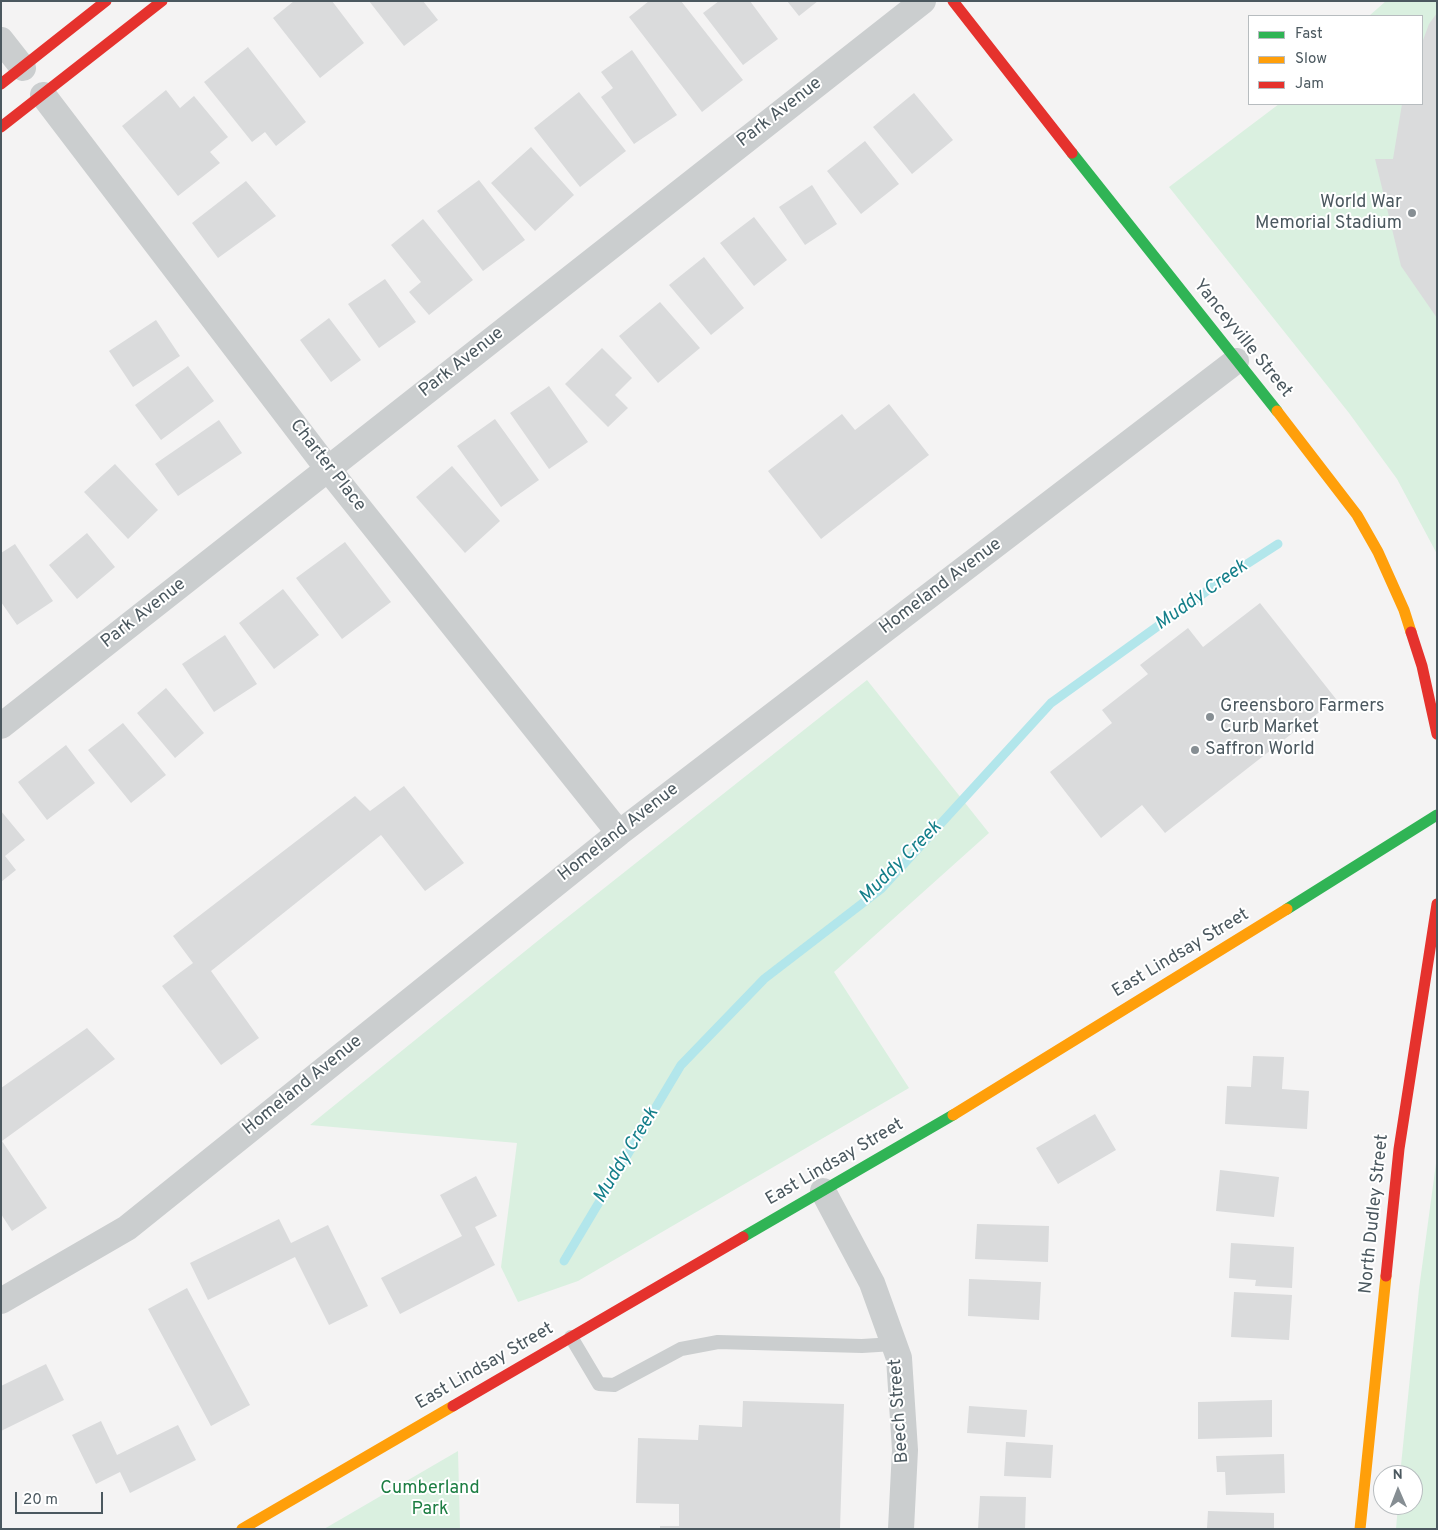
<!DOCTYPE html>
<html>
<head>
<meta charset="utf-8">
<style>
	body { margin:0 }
	#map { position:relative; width:1438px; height:1530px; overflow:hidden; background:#f4f3f3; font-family:Overpass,sans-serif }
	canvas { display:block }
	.frame { position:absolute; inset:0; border:2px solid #4b585f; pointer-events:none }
	.legend { position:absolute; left:1248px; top:15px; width:175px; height:90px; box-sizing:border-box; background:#fff; border:1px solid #b7bcbf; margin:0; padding:6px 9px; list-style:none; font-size:15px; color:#4b585f }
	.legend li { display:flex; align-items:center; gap:10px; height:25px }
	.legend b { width:25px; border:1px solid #b7bcbf }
	.north { position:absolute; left:1373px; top:1465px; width:50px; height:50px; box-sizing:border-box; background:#fff; border:1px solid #b7bcbf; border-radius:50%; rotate:359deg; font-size:14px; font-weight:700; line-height:20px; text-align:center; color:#4b585f }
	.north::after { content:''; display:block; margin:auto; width:18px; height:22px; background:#868e93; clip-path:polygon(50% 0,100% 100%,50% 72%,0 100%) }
	.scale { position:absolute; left:15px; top:1492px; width:88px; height:22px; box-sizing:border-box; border:2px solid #4b585f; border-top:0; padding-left:6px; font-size:15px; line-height:18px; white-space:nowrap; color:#4b585f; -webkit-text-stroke:4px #fff; paint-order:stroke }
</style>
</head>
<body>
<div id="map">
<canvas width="1438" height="1530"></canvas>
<div class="frame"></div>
<ul class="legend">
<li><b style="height:6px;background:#30b455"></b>Fast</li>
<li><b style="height:6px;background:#ff9f0a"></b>Slow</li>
<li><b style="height:6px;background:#e5322d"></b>Jam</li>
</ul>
<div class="north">N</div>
<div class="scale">20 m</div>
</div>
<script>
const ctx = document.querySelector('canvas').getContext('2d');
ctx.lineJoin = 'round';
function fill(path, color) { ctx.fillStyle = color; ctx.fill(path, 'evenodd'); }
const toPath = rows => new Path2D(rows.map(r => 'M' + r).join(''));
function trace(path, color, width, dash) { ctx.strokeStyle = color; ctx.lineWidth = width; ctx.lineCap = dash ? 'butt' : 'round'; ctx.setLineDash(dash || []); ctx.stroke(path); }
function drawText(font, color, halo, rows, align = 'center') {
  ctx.font = font + ' Overpass,sans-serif'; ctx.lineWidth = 4; ctx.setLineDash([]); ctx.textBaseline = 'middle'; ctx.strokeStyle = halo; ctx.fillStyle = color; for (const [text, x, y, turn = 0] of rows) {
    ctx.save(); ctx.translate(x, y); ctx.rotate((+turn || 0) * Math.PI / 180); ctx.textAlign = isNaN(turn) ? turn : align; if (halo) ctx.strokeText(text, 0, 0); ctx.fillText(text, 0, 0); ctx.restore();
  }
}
fill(toPath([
	[1386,1,1437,1,1437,554,1397,479,1349,413,1169,187,1279,104,1422,104,1422,16,1369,16],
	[867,680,989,833,834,972,909,1088,578,1281,518,1302,501,1267,517,1143,310,1125,545,935],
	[1437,1156,1437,1529,1396,1529,1398,1505,1413,1505,1413,1475,1400,1475,1419,1289],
	[458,1451,460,1529,324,1529]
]), '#daf0e0');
trace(toPath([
	[564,1261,681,1065,764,979,881,889,1051,703,1222,580,1278,544]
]), '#b2e6eb', 9);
fill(toPath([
	[294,1,332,1,364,43,320,78,273,18],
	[369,1,423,1,438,20,404,46],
	[649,1,681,1,743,80,702,112,629,17],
	[719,1,750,1,778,39,743,65,703,13],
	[787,1,818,1,799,16],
	[1437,13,1437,318,1401,266,1375,159,1393,159,1402,104,1422,104,1422,43,1429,24],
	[248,47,306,122,276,146,265,132,252,142,204,82],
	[632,50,677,115,634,144,601,97,613,88,601,72],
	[166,90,180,108,194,96,228,137,210,152,220,163,178,196,122,126],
	[579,92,626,151,580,187,534,128],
	[914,93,953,140,912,174,873,127],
	[865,141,899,184,861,214,827,171],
	[531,147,574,195,535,231,491,183],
	[479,180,525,240,483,271,437,211],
	[246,181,276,216,218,258,192,223],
	[812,185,837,224,805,245,779,207],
	[754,217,787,260,754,286,720,243],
	[423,219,473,280,429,315,409,292,421,282,391,245],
	[704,257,744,308,711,335,669,285],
	[385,279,416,322,379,348,348,304],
	[660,302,700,348,658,383,619,336],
	[329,318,361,360,331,382,300,340],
	[156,320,180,356,133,387,109,351],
	[602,348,632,378,615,395,628,408,608,427,565,384],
	[188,366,214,401,161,440,135,405],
	[549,386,588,442,549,469,510,413],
	[889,404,929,455,821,539,768,471,842,414,855,430],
	[495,419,539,480,501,507,457,446],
	[219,420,242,453,178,496,155,464],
	[115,464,158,510,128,539,84,492],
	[452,466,500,521,465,553,416,497],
	[87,533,115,567,77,599,49,565],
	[345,542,391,602,342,639,296,578],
	[15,544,53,601,17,625,1,602,1,553],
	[283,589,319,635,274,669,239,623],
	[1260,603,1336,699,1165,833,1142,805,1101,838,1050,772,1112,723,1102,710,1148,674,1140,665,1188,628,1203,647],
	[225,635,257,684,214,712,182,664],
	[166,688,204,733,175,758,137,713],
	[123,723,166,775,131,803,88,750],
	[66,745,95,783,47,820,18,782],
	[404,786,464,863,425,891,381,835,211,971,259,1038,221,1065,162,986,193,963,173,936,355,796,370,811],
	[1,811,25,840,5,856,16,870,1,882],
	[87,1028,115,1059,2,1141,47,1208,12,1231,1,1214,1,1088],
	[1253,1056,1284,1057,1282,1089,1309,1091,1307,1129,1225,1124,1227,1086,1251,1087],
	[1095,1114,1116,1150,1058,1184,1036,1148],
	[1220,1170,1279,1177,1274,1217,1216,1211],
	[476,1176,497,1216,475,1227,495,1265,400,1314,381,1278,462,1236,440,1195],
	[279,1219,291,1243,328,1225,368,1306,329,1325,295,1257,208,1300,190,1263],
	[977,1224,1049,1226,1048,1262,975,1259],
	[1231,1243,1294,1247,1292,1288,1255,1286,1256,1280,1229,1278],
	[969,1279,1041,1282,1039,1320,968,1316],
	[187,1288,250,1405,211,1426,148,1309],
	[1234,1292,1292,1295,1289,1340,1231,1337],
	[46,1364,64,1400,1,1431,1,1386],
	[1272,1400,1272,1437,1198,1439,1198,1402],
	[743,1401,844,1404,840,1529,660,1529,660,1526,679,1526,679,1504,636,1503,638,1438,698,1440,699,1425,742,1427],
	[969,1406,1027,1410,1025,1437,967,1433],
	[101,1421,117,1455,178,1425,196,1460,130,1493,120,1472,96,1484,72,1435],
	[1006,1442,1053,1445,1051,1478,1004,1476],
	[1284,1454,1285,1493,1226,1495,1225,1472,1217,1472,1216,1456],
	[980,1496,1026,1497,1025,1529,978,1529],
	[1208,1511,1274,1513,1274,1529,1207,1528]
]), '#dadbdc');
trace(toPath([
	[571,1337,599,1384,614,1385,681,1349,718,1342,862,1346,894,1344]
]), '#cbcecf', 14);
trace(toPath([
	[1,40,23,68],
	[43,95,328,469,619,833],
	[1,726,923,1],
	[823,1191,872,1283,899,1358,905,1450,901,1529],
	[1,1301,127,1228,619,833,1236,361]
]), '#cbcecf', 26);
trace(toPath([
	[1072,153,1277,411],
	[1287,909,1437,815],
	[743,1237,953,1115]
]), '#30b455', 11);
trace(toPath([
	[1277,411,1357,515,1378,552,1404,610,1411,632],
	[953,1115,1287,909],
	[242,1529,453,1406],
	[1360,1529,1386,1276]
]), '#ff9f0a', 11);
trace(toPath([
	[953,1,1072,153],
	[1,84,106,1],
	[1,127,162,1],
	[1411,632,1422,666,1437,734],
	[1386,1276,1399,1149,1437,904],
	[453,1406,743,1237]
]), '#e5322d', 11);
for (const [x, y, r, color] of [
	[1412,213,5,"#868e93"],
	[1210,717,5,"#868e93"],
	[1195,750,5,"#868e93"]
]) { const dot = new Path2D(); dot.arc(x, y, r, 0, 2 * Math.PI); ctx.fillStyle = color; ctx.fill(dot); trace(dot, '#fff', 2); }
drawText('18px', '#4b585f', '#fff', [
	["Park Avenue",780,113,-38],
	["Yanceyville Street",1242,339,51],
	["Park Avenue",462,363,-38],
	["Charter Place",327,466,52],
	["Homeland Avenue",941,587,-37],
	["Park Avenue",144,614,-38],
	["Homeland Avenue",619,833,-38],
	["East Lindsay Street",1181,954,-31],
	["Homeland Avenue",303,1086,-39],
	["East Lindsay Street",835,1163,-30],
	["North Dudley Street",1375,1214,-84],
	["East Lindsay Street",485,1367,-30],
	["Beech Street",900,1411,-94]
]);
drawText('18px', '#4b585f', '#fff', [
	["World War",1402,203,"right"],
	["Memorial Stadium",1402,224,"right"],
	["Greensboro Farmers",1220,707],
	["Curb Market",1220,728],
	["Saffron World",1205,750]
], 'left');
drawText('18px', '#1d7e43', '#fff', [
	["Cumberland",430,1489],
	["Park",430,1510]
]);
drawText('italic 19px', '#147f8a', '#fff', [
	["Muddy Creek",1202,596,-35],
	["Muddy Creek",901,863,-45],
	["Muddy Creek",627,1156,-59]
]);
</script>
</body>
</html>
